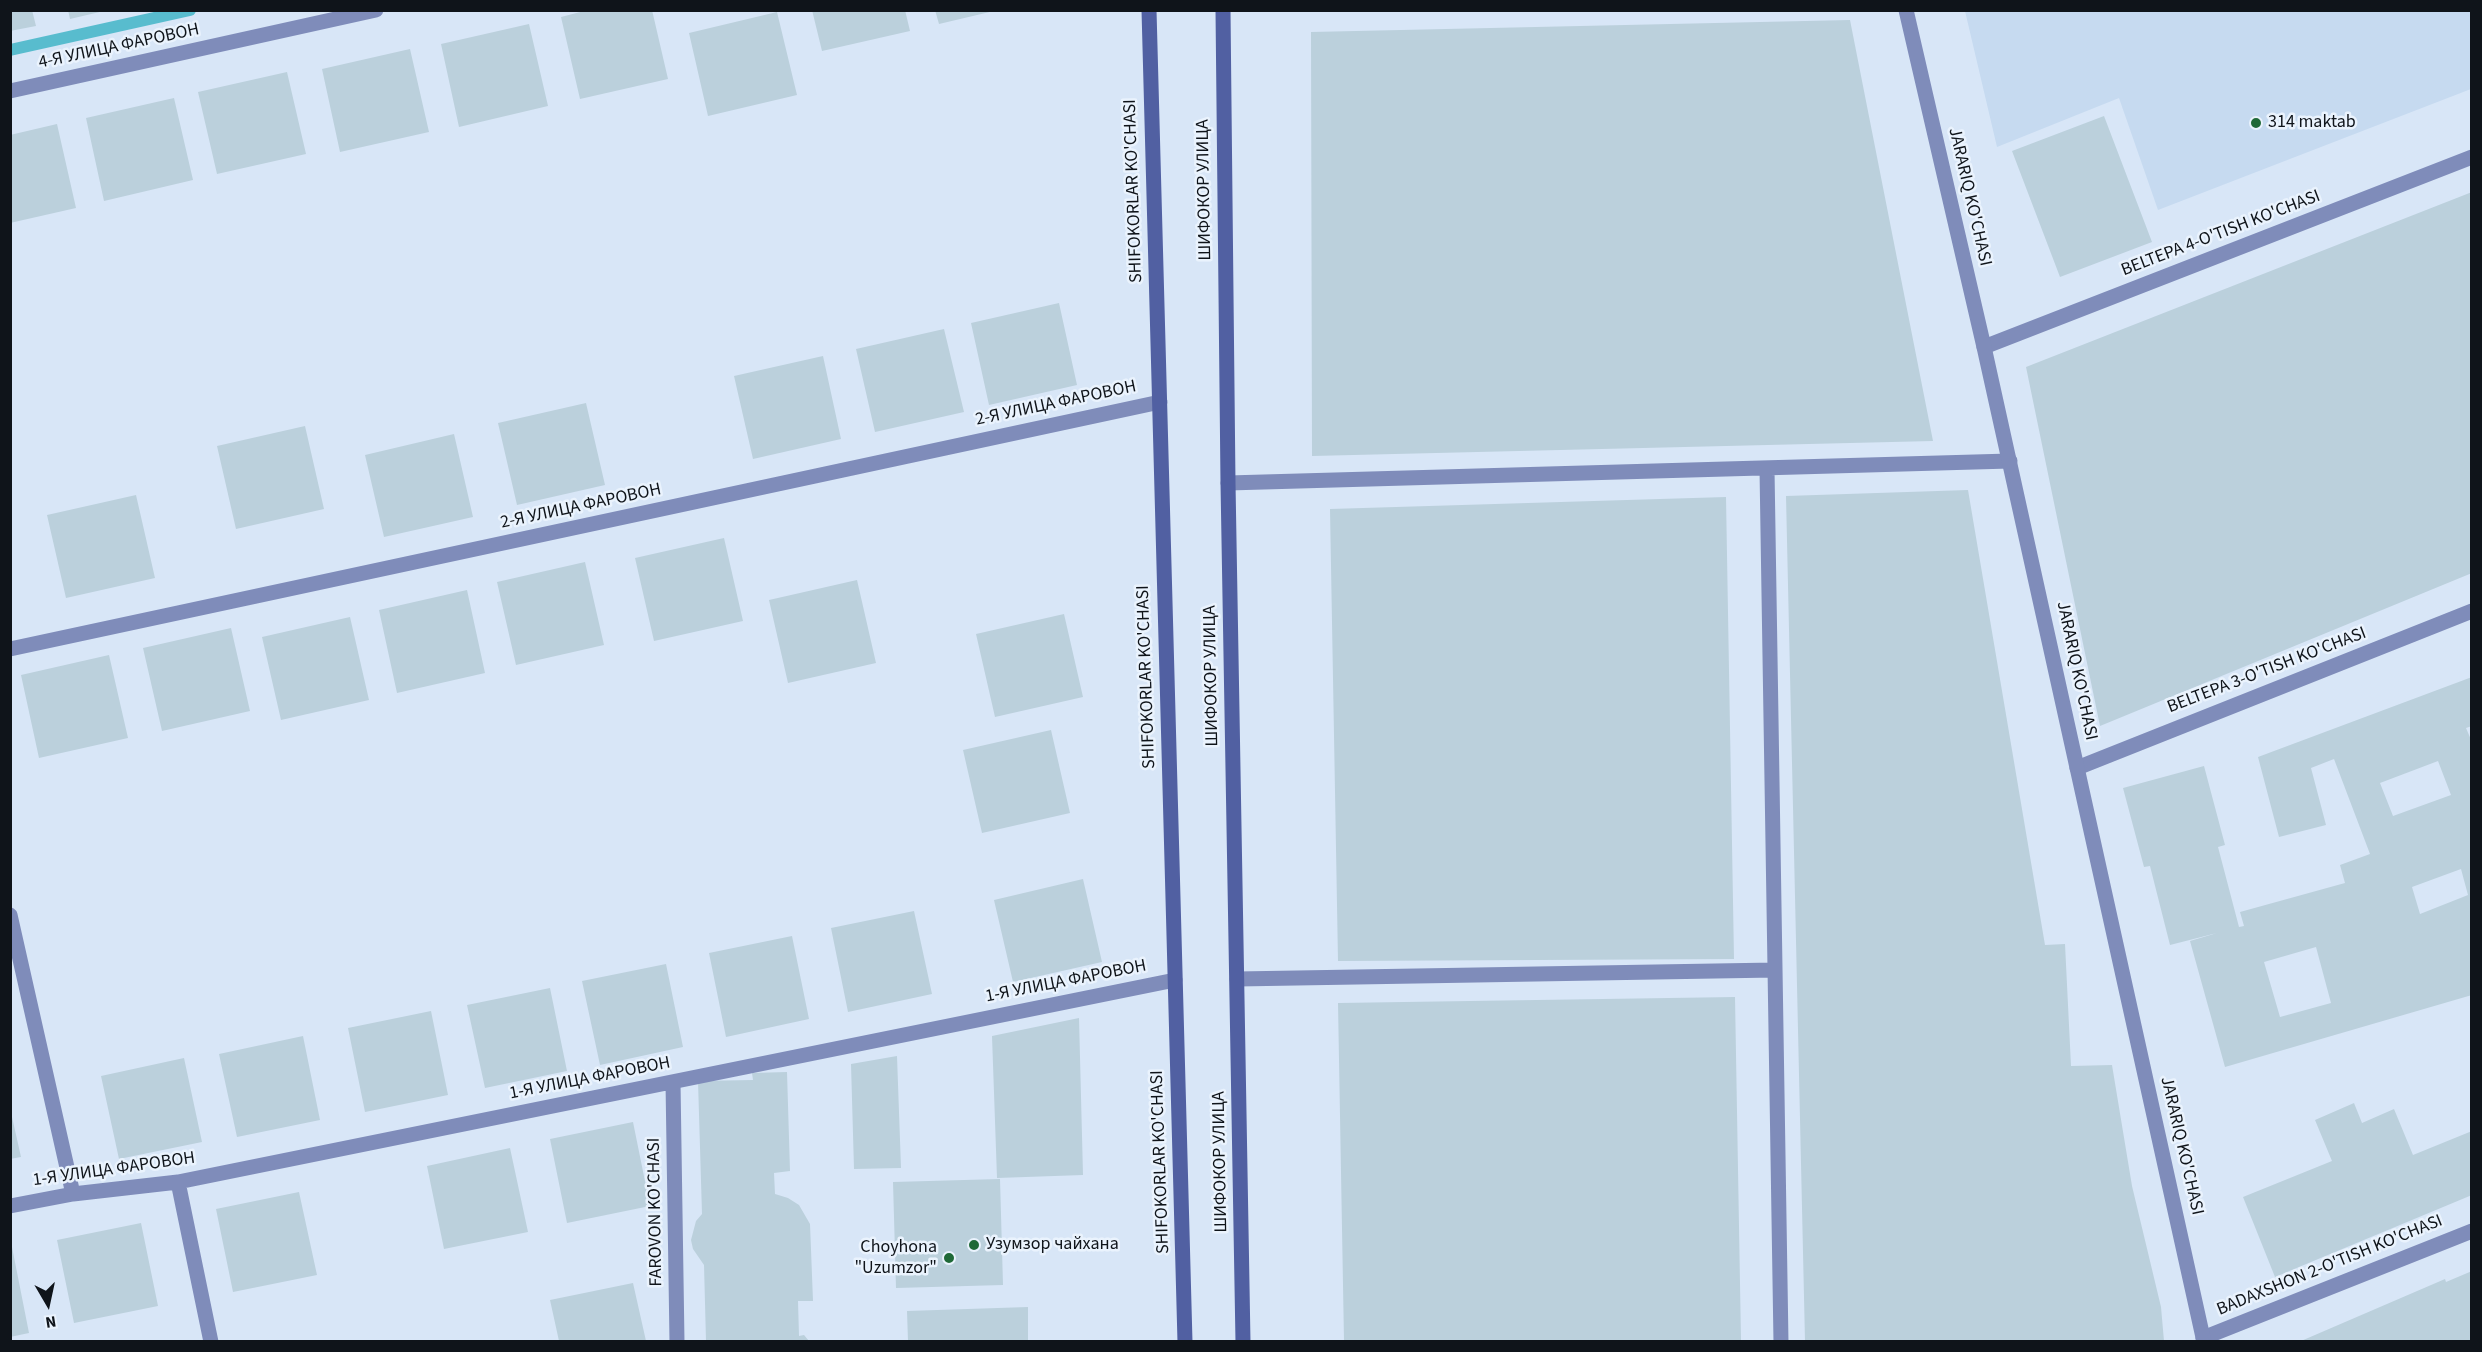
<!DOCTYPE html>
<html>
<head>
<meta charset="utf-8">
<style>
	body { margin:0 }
	#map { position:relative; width:2482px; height:1352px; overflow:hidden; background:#d8e6f7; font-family:"Source Sans 3",sans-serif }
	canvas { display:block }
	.frame { position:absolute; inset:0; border:12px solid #0f141a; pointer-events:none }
	.north { position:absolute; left:18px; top:1274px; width:60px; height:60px; -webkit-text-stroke:4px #eaf3fd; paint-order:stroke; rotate:171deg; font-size:16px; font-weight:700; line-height:24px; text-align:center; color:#0f141a }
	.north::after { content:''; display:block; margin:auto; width:21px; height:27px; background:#0f141a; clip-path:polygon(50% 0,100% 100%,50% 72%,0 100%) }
</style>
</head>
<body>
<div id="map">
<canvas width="2482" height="1352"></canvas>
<div class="frame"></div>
<div class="north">N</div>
</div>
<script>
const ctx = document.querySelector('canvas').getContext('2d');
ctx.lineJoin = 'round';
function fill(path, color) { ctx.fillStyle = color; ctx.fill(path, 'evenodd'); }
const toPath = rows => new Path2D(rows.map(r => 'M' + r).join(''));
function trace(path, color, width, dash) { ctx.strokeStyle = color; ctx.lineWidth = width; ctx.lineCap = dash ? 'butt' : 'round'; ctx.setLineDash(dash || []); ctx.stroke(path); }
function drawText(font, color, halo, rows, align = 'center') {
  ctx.font = font + ' "Source Sans 3",sans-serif'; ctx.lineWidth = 5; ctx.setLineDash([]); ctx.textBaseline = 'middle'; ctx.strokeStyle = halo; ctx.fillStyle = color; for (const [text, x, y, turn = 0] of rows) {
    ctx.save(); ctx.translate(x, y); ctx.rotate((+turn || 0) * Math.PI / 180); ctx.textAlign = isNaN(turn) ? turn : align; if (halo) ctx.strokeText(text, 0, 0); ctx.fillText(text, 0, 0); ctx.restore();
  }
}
fill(toPath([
	[1965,11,2471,11,2471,89,2158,210,2119,98,1997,147]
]), '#c6daf0');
trace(toPath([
	[10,50,190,10]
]), '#58bcce', 12);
fill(toPath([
	[10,10,32,10,36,26,10,31],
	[68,10,104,10,104,11,70,19],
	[588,10,652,10,668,79,580,99,561,17],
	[812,10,905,10,910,31,822,51],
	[935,10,994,10,994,11,939,24],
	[777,12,797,95,708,116,689,33],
	[1850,20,1933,441,1312,456,1311,32],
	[529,24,548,106,459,127,441,44],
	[410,49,429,132,340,152,322,69],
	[287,72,306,154,217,174,198,92],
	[174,98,193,180,104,201,86,118],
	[2104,116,2152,242,2060,277,2012,151],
	[57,124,76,208,10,223,10,135],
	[2472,192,2472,573,2100,726,2026,367],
	[1059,303,1077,385,989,405,971,323],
	[944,329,964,412,875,432,856,349],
	[823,356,841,439,753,459,734,376],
	[586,403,605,485,517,505,498,423],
	[305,426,324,509,236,529,217,446],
	[454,434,473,517,384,537,365,455],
	[1968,490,2045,945,2065,944,2071,1066,2112,1065,2132,1186,2161,1307,2164,1341,1805,1341,1786,496],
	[136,495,155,578,66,598,47,515],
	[1726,497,1734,959,1338,961,1330,509],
	[724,538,743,621,654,641,635,558],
	[585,562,604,645,516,665,497,582],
	[857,580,876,663,788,683,769,600],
	[467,590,485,673,397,693,379,610],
	[1064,614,1083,697,995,717,976,634],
	[350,617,369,700,281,720,262,637],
	[231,628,250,711,162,731,143,648],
	[109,655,128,738,39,758,21,675],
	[2472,677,2472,726,2466,728,2472,742,2472,995,2225,1067,2190,941,2217,933,2170,945,2150,866,2144,867,2123,788,2204,766,2225,845,2218,847,2239,927,2244,926,2240,912,2345,883,2340,865,2370,854,2334,759,2311,768,2326,825,2279,837,2258,757],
	[2438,761,2451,795,2393,816,2380,783],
	[2461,869,2468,895,2420,914,2412,887],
	[2316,947,2331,1003,2280,1017,2264,962],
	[1051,730,1070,813,982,833,963,750],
	[1083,879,1102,962,1013,982,994,900],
	[914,911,932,994,848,1012,831,928],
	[792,936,809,1019,726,1037,709,953],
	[666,964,683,1047,600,1065,582,981],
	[550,988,567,1071,485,1088,467,1005],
	[1735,997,1741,1341,1344,1341,1338,1003],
	[431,1011,448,1095,365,1112,348,1028],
	[1079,1018,1083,1175,997,1178,992,1036],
	[303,1036,320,1120,237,1137,219,1054],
	[897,1056,901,1168,854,1169,851,1064],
	[184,1058,202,1142,119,1159,101,1076],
	[787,1072,790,1171,774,1173,775,1194,788,1198,799,1205,810,1224,813,1301,798,1301,799,1336,804,1335,809,1341,706,1341,704,1265,693,1249,691,1240,696,1221,702,1214,698,1081,753,1080,752,1073],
	[2354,1103,2362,1123,2394,1109,2413,1155,2472,1131,2472,1195,2275,1277,2243,1197,2332,1161,2315,1120],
	[10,1108,21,1157,10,1159],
	[633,1122,650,1206,567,1223,550,1139],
	[510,1148,528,1232,444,1249,427,1166],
	[1000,1179,1003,1285,896,1288,893,1182],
	[299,1192,317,1275,233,1292,216,1209],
	[141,1223,158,1306,74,1323,57,1240],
	[12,1247,29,1333,10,1337,10,1248],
	[2472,1271,2472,1341,2301,1341,2445,1279,2446,1282],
	[633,1283,646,1341,559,1341,550,1300],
	[1028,1307,1028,1341,908,1341,907,1311]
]), '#bbd0dc');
trace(toPath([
	[10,91,376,10],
	[1984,347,2472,157],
	[1767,469,1781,1342],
	[1228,483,2010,461],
	[10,649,1160,402],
	[2077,768,2472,611],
	[10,915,73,1194],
	[1237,979,1775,970],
	[673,1082,677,1342],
	[178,1182,211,1342],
	[10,1206,73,1194,178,1182,1175,980],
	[2203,1338,2472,1231]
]), '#7f8cba', 15);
trace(toPath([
	[1906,10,1984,347,2204,1342]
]), '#7f8cba', 15);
trace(toPath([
	[1149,10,1185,1342],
	[1223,10,1228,483,1243,1342]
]), '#5160a2', 15);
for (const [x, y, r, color] of [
	[2256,123,6,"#1f6937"],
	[974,1245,6,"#1f6937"],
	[949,1258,6,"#1f6937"]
]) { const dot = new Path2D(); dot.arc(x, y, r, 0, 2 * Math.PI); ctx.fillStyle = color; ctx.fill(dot); trace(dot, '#eaf3fd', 2); }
drawText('18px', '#0f141a', '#eaf3fd', [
	["4-Я УЛИЦА ФАРОВОН",119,47,-12],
	["ШИФОКОР УЛИЦА",1205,190,-91],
	["SHIFOKORLAR KO'CHASI",1134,191,-92],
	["JARARIQ KO'CHASI",1969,197,77],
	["BELTEPA 4-O'TISH KO'CHASI",2221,234,-21],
	["2-Я УЛИЦА ФАРОВОН",1056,404,-12],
	["2-Я УЛИЦА ФАРОВОН",581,507,-12],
	["JARARIQ KO'CHASI",2076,671,78],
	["BELTEPA 3-O'TISH KO'CHASI",2267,671,-21],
	["ШИФОКОР УЛИЦА",1212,676,-91],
	["SHIFOKORLAR KO'CHASI",1147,677,-92],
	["1-Я УЛИЦА ФАРОВОН",1066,982,-11],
	["1-Я УЛИЦА ФАРОВОН",590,1079,-11],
	["JARARIQ KO'CHASI",2181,1146,77],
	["SHIFOKORLAR KO'CHASI",1161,1162,-92],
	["ШИФОКОР УЛИЦА",1221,1162,-91],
	["1-Я УЛИЦА ФАРОВОН",114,1170,-8],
	["FAROVON KO'CHASI",656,1212,-91],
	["BADAXSHON 2-O'TISH KO'CHASI",2330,1266,-22]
]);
drawText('18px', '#0f141a', '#eaf3fd', [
	["314 maktab",2268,123],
	["Узумзор чайхана",986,1245],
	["Choyhona",937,1248,"right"],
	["\"Uzumzor\"",937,1269,"right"]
], 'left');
</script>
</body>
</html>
